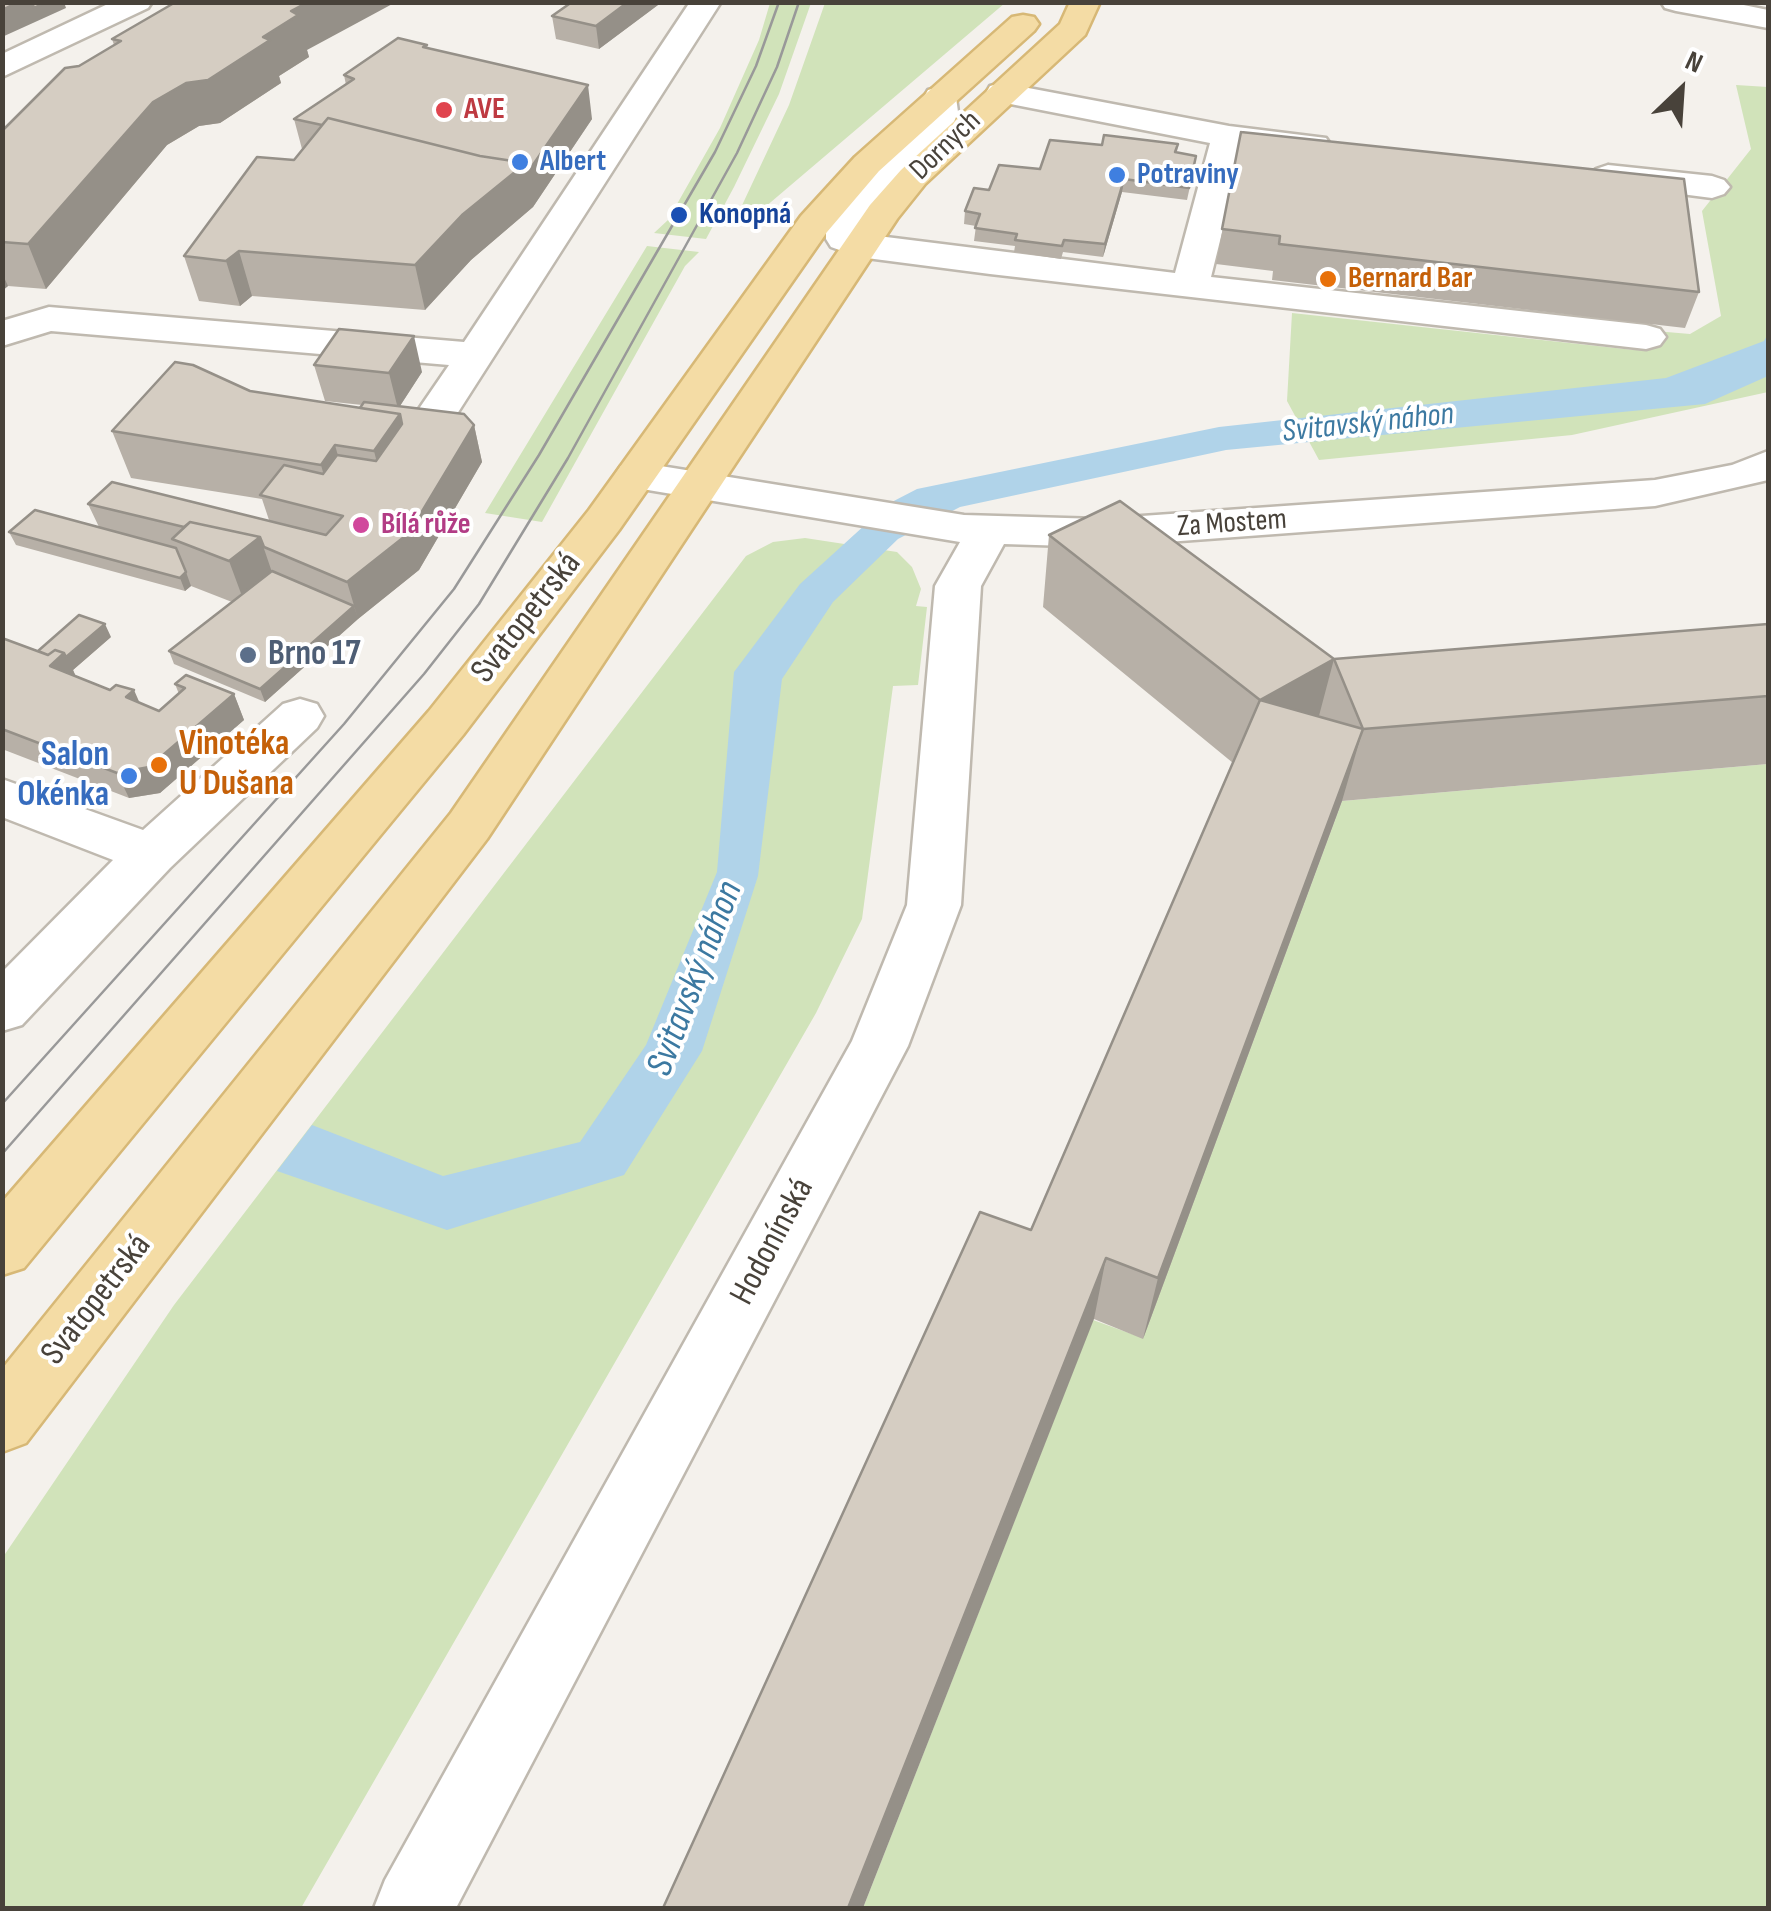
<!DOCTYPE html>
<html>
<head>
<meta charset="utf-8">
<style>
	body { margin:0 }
	#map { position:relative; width:1771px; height:1911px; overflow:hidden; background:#f4f1ec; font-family:"Sofia Sans Condensed",sans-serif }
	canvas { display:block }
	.frame { position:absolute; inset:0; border:5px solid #48423a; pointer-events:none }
	.north { position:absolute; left:1631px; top:40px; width:100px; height:100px; -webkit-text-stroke:8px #fff; paint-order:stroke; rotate:25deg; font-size:28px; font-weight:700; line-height:40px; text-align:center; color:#48423a }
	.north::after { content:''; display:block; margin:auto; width:35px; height:45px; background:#48423a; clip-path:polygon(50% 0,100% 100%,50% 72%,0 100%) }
</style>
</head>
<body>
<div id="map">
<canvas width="1771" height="1911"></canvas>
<div class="frame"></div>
<div class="north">N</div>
</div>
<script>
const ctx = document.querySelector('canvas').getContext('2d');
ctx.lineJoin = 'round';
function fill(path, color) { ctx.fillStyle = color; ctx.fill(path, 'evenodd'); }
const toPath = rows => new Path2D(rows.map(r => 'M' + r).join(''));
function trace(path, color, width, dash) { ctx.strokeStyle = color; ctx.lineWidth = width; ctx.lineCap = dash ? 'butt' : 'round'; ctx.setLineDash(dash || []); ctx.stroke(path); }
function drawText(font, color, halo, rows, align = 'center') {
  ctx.font = font + ' "Sofia Sans Condensed",sans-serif'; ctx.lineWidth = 8; ctx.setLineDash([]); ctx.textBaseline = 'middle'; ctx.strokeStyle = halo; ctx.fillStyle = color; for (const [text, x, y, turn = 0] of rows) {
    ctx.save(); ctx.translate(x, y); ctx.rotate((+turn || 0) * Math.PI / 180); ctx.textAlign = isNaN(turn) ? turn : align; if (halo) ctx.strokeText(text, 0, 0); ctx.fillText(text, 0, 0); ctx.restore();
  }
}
fill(toPath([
	[770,3,811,3,779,94,734,187,706,239,654,233,668,220,720,128,759,40],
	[825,3,1005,3,751,219,737,216,789,105],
	[1736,85,1768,87,1768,392,1572,435,1319,460,1287,401,1292,313,1634,350,1632,329,1690,334,1721,316,1702,211,1751,149],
	[647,246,699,252,685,266,542,522,485,513],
	[805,538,897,552,912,567,921,589,916,606,927,607,918,685,893,686,862,919,816,1013,301,1908,3,1908,3,1557,174,1305,746,556,773,542],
	[1768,764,1768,1908,863,1908,1093,1320,1143,1338,1342,801]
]), '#d1e3ba');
fill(toPath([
	[1768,334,1768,376,1705,404,1226,450,960,507,898,539,833,602,782,679,758,876,702,1051,624,1175,447,1230,277,1171,312,1125,443,1176,580,1142,646,1045,717,872,734,672,800,584,888,504,917,489,1219,427,1666,378,1764,341]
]), '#b0d3e9');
const minor = toPath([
	[112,2,152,2,148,8,2,77,2,54,112,2],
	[690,2,721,2,448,428,433,431,418,428,412,419,449,365,51,331,2,346,2,321,49,307,464,342,690,2],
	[1661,2,1729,2,1768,10,1768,28,1676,11,1665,8,1661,2],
	[1002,83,1229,126,1326,138,1331,145,1326,152,1314,155,1243,148,1211,277,1646,325,1660,329,1666,337,1660,345,1646,349,990,274,859,257,831,247,826,239,826,224,858,182,920,123,924,97,928,90,940,87,952,90,956,97,958,112,952,127,884,198,862,225,862,234,1175,273,1210,143,990,100,986,93,990,86,1002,83],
	[1608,165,1712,176,1724,180,1730,187,1724,194,1712,198,1596,183,1590,176,1596,169,1608,165],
	[1768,451,1768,480,1655,506,1099,547,1004,544,981,586,961,905,908,1046,456,1908,374,1908,385,1880,852,1041,907,905,935,586,960,542,636,488,621,484,615,475,621,466,636,462,964,515,1099,519,1655,480,1732,465,1768,451],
	[300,699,317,704,324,716,317,728,170,868,22,1025,2,1031,2,972,113,860,2,817,2,779,143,830,283,704,300,699]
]);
const major = toPath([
	[1070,2,1100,2,1085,35,925,184,897,219,487,839,26,1443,2,1452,2,1369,451,813,870,205,901,170,1060,24,1070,2],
	[1023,15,1034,17,1039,24,1034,31,879,171,827,232,619,530,463,735,24,1268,2,1275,2,1202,429,711,589,510,801,216,855,157,1012,17,1023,15]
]);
trace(minor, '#bfb9af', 5);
trace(major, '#d7b876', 5);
fill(minor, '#fff');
fill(major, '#f4dca5');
trace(toPath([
	[2,1104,344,724,454,589,539,455,715,152,756,66,779,2],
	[2,1154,424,674,479,604,568,458,737,153,777,67,799,2]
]), '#999', 2.5);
fill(toPath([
	[662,2,599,49,556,39,552,16],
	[112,39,307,50,309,57,279,76,281,83,220,123,199,126,167,145,46,289,8,286,2,291,2,131,79,66,114,45],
	[427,45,428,48,592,119,533,207,471,260,425,310,252,296,240,306,199,301,184,256,294,160,302,149,294,119,346,85,344,75],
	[1241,132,1699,292,1685,328,1272,280,1273,271,1216,264],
	[1178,144,1177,152,1194,168,1187,200,1122,192,1103,257,1063,252,1061,259,1014,252,1015,246,974,241,976,226,964,224,965,211,989,190,1102,145],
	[314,365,422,372,400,406,474,425,482,462,419,570,358,619,265,702,174,664,169,651,232,602,191,586,185,591,16,545,9,532,99,527,88,504,269,520,262,499,131,478,112,431,250,391,360,408,362,405,325,401],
	[1049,535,1334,659,1768,624,1768,764,1342,801,1143,1339,1094,1319,1031,1230,1233,763,1043,607],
	[111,637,73,670,76,677,159,711,179,694,175,684,234,694,244,720,160,793,129,798,2,749,2,638,38,651]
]), '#b7b0a7');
fill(toPath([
	[18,2,64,2,66,8,2,37,2,10],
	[308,2,396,2,307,50,309,57,279,76,281,83,220,123,199,126,167,145,46,289,28,244,153,102,263,37,291,11],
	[628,2,662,2,599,49,596,26],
	[588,85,592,119,533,207,471,260,425,310,415,265],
	[1124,179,1122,192,1103,257,1105,244],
	[239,251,252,296,240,306,226,261],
	[2,273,8,286,2,291],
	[414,336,422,372,398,409,389,373],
	[400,414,412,460,386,498,374,451],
	[474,425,482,462,419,570,358,619,347,582],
	[335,445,348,492,334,511,321,465],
	[260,537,276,584,246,607,229,561],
	[186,572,191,586,185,591,180,578],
	[354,606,358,619,265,702,260,689],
	[105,624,111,637,73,670,77,679,50,666,64,653],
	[1334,659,1315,731,1260,700],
	[134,690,145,715,126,697],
	[234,694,244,720,160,793,129,798,117,773],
	[1363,729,1342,801,1143,1339,1158,1278],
	[1106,1258,1094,1319,863,1908,848,1908]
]), '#959088');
const building = toPath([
	[2,2,18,2,2,10,2,2],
	[32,2,47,2,34,8,32,2],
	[179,2,308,2,291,11,298,15,263,37,270,40,208,80,186,83,153,102,28,244,2,242,2,131,65,68,79,66,121,41,112,39,174,3,179,2],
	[572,2,628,2,596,26,552,16,572,2],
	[398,38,427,45,423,47,588,85,528,172,526,163,480,156,328,118,322,125,294,119,354,79,344,75,398,38],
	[328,118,480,156,526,163,462,215,415,265,239,251,226,261,184,256,257,157,294,160,328,118],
	[1241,132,1684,179,1699,292,1279,244,1280,236,1222,229,1241,132],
	[1104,135,1178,144,1175,152,1196,156,1189,188,1124,179,1105,244,1064,240,1062,246,1015,240,1017,234,975,228,980,214,965,211,974,188,989,190,999,165,1040,169,1050,140,1102,145,1104,135],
	[339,329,414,336,389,373,314,365,339,329],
	[175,362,193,365,250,391,400,414,374,451,335,445,321,465,112,431,175,362],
	[364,402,464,414,474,425,409,533,347,582,264,547,260,537,190,522,184,527,88,504,112,482,326,535,343,516,260,495,284,465,323,474,337,455,376,461,402,424,400,414,360,408,364,402],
	[1120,501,1334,659,1260,700,1049,535,1120,501],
	[35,510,176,548,186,572,180,578,9,532,35,510],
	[190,522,260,537,229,561,172,539,190,522],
	[272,571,354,606,260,689,169,651,272,571],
	[79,615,105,624,66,657,64,653,55,650,48,655,38,651,79,615],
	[1768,624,1768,696,1363,729,1334,659,1768,624],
	[2,638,48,655,55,650,64,653,50,666,110,690,116,685,134,690,126,697,159,711,185,688,175,684,186,675,234,694,149,767,117,773,2,729,2,638],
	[1260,700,1363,729,1158,1278,1106,1258,848,1908,663,1908,980,1212,1031,1230,1260,700]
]);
fill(building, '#d5cdc2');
trace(building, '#959088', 2.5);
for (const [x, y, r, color] of [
	[444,110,10,"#e0444e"],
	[520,162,10,"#3f7fe0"],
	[1117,175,10,"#3f7fe0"],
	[679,215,10,"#1a4fb4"],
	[1328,279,10,"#e8710a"],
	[361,525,10,"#d1479c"],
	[248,655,10,"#5c6f8a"],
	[159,765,10,"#e8710a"],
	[129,776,10,"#3f7fe0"]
]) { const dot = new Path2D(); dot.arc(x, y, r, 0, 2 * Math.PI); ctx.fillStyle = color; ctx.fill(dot); trace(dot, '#fff', 4); }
drawText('bold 30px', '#be3a42', '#fff', [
	["AVE",464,110]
], 'left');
drawText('30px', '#48423a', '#fff', [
	["Dornych",946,146,-44],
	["Za Mostem",1232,524,-4]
]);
drawText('bold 30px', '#366cbe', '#fff', [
	["Albert",540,162],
	["Potraviny",1137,175]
], 'left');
drawText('bold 30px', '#164399', '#fff', [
	["Konopná",699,215]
], 'left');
drawText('bold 30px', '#c56008', '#fff', [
	["Bernard Bar",1348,279]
], 'left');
drawText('bold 30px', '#b23c85', '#fff', [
	["Bílá růže",381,525]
], 'left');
drawText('italic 32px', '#3c79a1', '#fff', [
	["Svitavský náhon",1368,424,-6]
]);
drawText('35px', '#48423a', '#fff', [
	["Svatopetrská",527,618,-52],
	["Hodonínská",773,1242,-62],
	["Svatopetrská",97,1300,-52]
]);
drawText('bold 35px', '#4e5e75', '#fff', [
	["Brno 17",268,655]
], 'left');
drawText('bold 35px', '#c56008', '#fff', [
	["Vinotéka",179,745],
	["U Dušana",179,785]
], 'left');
drawText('bold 35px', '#366cbe', '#fff', [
	["Salon",109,756],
	["Okénka",109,796]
], 'right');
drawText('italic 38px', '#3c79a1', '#fff', [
	["Svitavský náhon",696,979,-69]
]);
</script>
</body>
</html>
